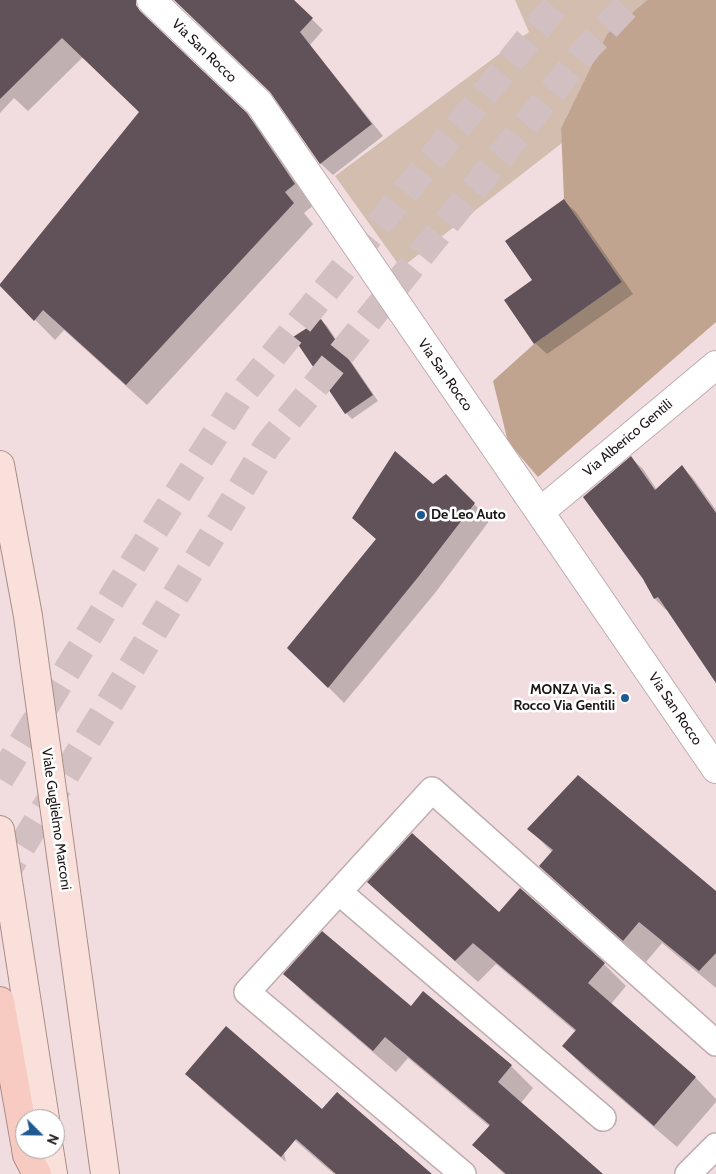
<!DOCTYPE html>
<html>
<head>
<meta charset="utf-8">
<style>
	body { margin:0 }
	#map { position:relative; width:716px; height:1174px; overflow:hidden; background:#f1dddf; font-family:Cabin,sans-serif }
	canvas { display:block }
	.north { position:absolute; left:15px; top:1109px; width:50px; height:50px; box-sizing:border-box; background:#fff; border:1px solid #a5a2a2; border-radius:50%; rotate:113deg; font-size:14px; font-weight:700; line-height:20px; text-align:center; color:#1d1617 }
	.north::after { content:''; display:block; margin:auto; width:18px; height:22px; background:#1d5a91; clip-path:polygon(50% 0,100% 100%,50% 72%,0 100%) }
</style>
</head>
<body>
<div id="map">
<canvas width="716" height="1174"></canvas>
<div class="north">N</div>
</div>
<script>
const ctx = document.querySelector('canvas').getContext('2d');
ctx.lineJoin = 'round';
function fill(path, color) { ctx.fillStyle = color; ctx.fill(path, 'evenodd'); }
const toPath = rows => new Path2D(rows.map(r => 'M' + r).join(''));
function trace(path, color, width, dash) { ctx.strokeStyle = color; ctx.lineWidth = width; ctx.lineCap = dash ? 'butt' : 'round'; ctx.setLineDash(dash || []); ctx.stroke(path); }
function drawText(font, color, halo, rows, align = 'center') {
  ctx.font = font + ' Cabin,sans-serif'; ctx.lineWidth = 5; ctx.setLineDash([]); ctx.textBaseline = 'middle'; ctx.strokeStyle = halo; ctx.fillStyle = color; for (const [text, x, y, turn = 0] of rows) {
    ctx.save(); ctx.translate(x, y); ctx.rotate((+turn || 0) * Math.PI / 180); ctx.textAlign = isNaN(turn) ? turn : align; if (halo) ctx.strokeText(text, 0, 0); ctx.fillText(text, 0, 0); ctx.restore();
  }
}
fill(toPath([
	[515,0,647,0,607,34,561,128,562,143,401,268,335,176,529,32]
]), '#d2bdae');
fill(toPath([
	[647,0,716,0,716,322,538,477,508,442,493,381,534,344,622,282,564,199,561,128,607,34]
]), '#c0a48f');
fill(toPath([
	[0,0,114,0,246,114,267,135,315,204,304,213,313,224,147,405,64,330,55,340,1,285,140,112,83,57,28,111,14,98,0,113],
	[175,0,292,0,323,30,310,45,383,136,333,175,321,164,272,92],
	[564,201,576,212,633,294,547,354,535,343,533,280],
	[321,320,327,326,378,401,352,419,346,413,295,338],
	[631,458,643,469,657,490,682,467,693,478,716,510,716,681,668,609,666,610,655,599],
	[446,476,490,520,435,593,344,703,289,647,377,540,353,517,433,485],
	[529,829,716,893,716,988,662,943,646,962,563,888,541,866,553,853],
	[369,882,499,914,604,964,626,986,611,1004,696,1078,716,1099,716,1102,677,1147,585,1068,563,1046,576,1032,496,964,478,982,391,904],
	[285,974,411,1008,423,993,511,1066,533,1088,521,1103,602,1174,504,1174,474,1145,490,1127,408,1058,396,1072,307,996],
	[187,1074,322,1111,429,1174,334,1174,278,1126,286,1162,209,1096]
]), '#0003');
fill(toPath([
	[0,0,136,0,136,5,140,11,247,113,295,184,285,192,294,203,126,385,43,310,34,321,0,286,0,284,139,112,62,38,0,99],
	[174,0,294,0,313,18,300,32,372,124,320,164,270,92],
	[564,199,622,282,534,344,504,300,532,280,505,241],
	[321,319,373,395,345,414,293,337],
	[395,451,433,484,446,474,475,503,419,576,328,688,287,648,376,539,352,518],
	[631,456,655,490,682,465,716,513,716,683,658,597,654,599,643,579,583,497],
	[578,775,716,891,716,953,699,971,639,922,623,941,539,866,553,850,527,829],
	[412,833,499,912,520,888,605,963,588,983,696,1077,654,1126,562,1046,576,1030,473,943,455,961,367,882],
	[322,931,411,1006,423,991,512,1065,498,1082,603,1174,506,1174,472,1145,490,1125,385,1037,373,1051,283,974],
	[226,1026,322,1109,337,1092,432,1174,336,1174,296,1139,281,1157,185,1074]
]), '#61525a');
trace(toPath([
	[0,779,139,554,238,399,560,0],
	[0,882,267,446,588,47,632,0]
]), '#d1bfc1', 28, [28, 14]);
const lane = toPath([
	[339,892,603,1118],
	[463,1174,247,992,432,790,716,1043],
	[688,1174,716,1146]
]);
const street = toPath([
	[151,0,259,103,716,769],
	[540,512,716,365]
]);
const primary = toPath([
	[0,465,28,616,105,1174],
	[0,830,45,1119],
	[49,1149,53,1174]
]);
const highway = toPath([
	[0,1001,25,1143],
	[26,1149,27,1155,37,1174]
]);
trace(lane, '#bfadaf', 28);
trace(street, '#bfadaf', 30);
trace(primary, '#ab8c86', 30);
trace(highway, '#ab8c86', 30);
trace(lane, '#fff', 25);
trace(street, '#fff', 28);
trace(primary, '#fae0da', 28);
trace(highway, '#f7cbc1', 28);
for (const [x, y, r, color] of [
	[421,515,5,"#1d5a91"],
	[625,698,5,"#1d5a91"]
]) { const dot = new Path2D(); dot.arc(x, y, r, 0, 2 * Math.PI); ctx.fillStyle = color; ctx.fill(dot); trace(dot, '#fff', 2); }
drawText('14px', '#1d1617', '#fff', [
	["Via San Rocco",204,51,44],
	["Via San Rocco",445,375,55],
	["Via Alberico Gentili",628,438,-40],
	["Via San Rocco",675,709,56],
	["Viale Guglielmo Marconi",56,819,82]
]);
drawText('bold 14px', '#1d1617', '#fff', [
	["De Leo Auto",431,515],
	["MONZA Via S.",615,690,"right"],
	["Rocco Via Gentili",615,706,"right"]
], 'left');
</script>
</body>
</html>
